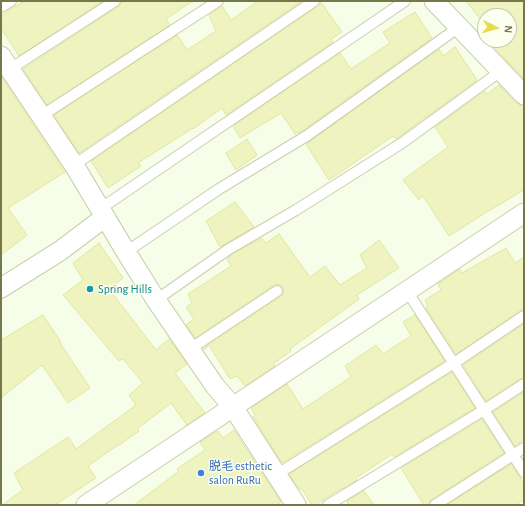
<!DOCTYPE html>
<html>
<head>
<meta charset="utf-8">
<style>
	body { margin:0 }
	#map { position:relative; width:525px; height:506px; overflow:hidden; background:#f6fde8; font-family:"Alegreya Sans",sans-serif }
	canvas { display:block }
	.frame { position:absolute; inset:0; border:2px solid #76784b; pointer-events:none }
	.north { position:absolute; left:477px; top:8px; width:40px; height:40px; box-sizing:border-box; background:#faffef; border:1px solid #c5c9ad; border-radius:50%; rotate:96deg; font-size:11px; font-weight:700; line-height:16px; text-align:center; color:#76784b }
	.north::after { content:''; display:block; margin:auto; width:14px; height:18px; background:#e9db4b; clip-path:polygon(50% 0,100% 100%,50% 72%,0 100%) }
</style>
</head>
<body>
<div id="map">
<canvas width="525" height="506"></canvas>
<div class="frame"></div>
<div class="north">N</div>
</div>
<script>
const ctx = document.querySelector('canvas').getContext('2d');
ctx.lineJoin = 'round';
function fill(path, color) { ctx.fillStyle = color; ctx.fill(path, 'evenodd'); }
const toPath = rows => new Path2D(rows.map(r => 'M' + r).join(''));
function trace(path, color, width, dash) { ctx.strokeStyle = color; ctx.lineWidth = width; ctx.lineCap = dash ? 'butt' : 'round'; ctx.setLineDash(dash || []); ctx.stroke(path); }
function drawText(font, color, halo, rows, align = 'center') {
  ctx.font = font + ' "Alegreya Sans","Noto Sans JP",sans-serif'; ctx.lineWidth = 3; ctx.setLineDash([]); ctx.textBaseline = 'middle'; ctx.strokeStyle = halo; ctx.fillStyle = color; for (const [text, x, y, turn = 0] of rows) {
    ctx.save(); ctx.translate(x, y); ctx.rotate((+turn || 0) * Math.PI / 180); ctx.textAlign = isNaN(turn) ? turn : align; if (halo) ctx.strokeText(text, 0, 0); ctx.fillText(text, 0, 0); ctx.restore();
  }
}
const building = toPath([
	[24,1,103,1,19,56,1,28,1,16,24,1],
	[121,1,193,1,166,19,170,25,47,105,23,69,119,6,121,4,121,1],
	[258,1,302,1,79,153,54,115,177,35,187,50,216,31,209,15,222,6,231,20,258,1],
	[320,1,342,32,331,39,333,42,226,115,222,108,193,129,193,128,138,163,141,166,108,188,91,161,318,6,320,4,320,1],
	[466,1,524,1,524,79,495,48,488,40,509,40,509,16,485,16,485,25,466,1],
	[415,12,432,38,299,133,298,132,295,134,281,113,240,138,233,126,340,53,351,69,390,43,383,32,415,12],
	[455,47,477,80,427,117,427,116,398,138,396,139,393,136,329,180,306,144,439,49,443,56,455,47],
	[2,78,65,172,8,208,27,235,1,255,1,79,2,78],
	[499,85,516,103,521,105,524,106,524,190,490,210,449,236,423,196,419,200,403,180,448,147,435,127,485,91,487,94,499,85],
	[247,139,257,155,236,170,226,153,247,139],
	[235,202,254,227,220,247,206,221,235,202],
	[279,234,310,277,325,266,340,285,367,268,360,255,379,240,399,268,357,295,359,299,290,349,291,351,273,364,275,366,245,386,237,376,230,379,209,345,204,350,203,348,281,296,283,294,283,288,280,285,276,285,273,286,195,338,186,325,194,319,186,307,192,303,188,294,231,266,227,259,232,254,262,238,266,243,279,234],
	[99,243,123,278,109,289,156,350,169,339,187,364,175,373,205,413,187,425,171,403,137,429,139,431,118,446,118,445,88,466,96,478,55,505,2,505,23,490,14,473,68,437,76,449,136,405,129,395,143,383,123,359,119,361,63,295,83,280,73,263,99,243],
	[506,248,515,263,524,257,524,310,520,311,456,354,426,308,428,307,425,300,441,290,438,284,460,269,462,273,506,248],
	[43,315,61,342,60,343,90,388,68,403,42,365,1,398,1,340,43,315],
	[415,315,445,361,282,463,253,417,255,415,251,408,287,384,303,409,351,377,345,366,376,345,383,354,411,336,403,322,415,315],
	[524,324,524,378,520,379,486,401,463,365,524,324],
	[452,372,475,408,394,457,392,454,356,478,357,480,342,489,342,488,315,505,312,505,302,489,300,490,289,474,452,372],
	[524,392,524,439,515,446,493,412,524,392],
	[482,419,504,453,431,500,429,502,429,505,424,505,401,468,482,419],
	[234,430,281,502,277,505,134,505,179,471,177,469,205,450,200,442,218,431,223,438,234,430],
	[511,464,524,483,524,500,516,505,447,505,511,464],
	[364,491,374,505,348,505,347,501,364,491]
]);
fill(building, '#eef3bf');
trace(building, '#e1e69f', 1);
const lane = toPath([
	[1,7,11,1],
	[10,69,115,1],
	[41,116,218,1],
	[74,165,314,1],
	[100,209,405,1],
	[126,252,219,189,308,135,459,27],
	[407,291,524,472],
	[156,300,229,249,296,210,402,143,501,71],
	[190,349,277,291],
	[276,475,454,363,524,316],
	[328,505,484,410,524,384],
	[435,505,524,448]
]);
const street = toPath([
	[434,1,524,95],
	[1,56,74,165,126,252,156,300,215,386,233,407,296,505],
	[1,288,60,251,105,217],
	[86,505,524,213]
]);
trace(lane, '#cbcfad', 12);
trace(street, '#cbcfad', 21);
trace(lane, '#fff', 10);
trace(street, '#fff', 19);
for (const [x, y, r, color] of [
	[90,289,4,"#0f9aa8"],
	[201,473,4,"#3f7fe0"]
]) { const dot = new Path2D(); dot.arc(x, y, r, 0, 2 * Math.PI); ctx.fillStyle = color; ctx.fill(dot); trace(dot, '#faffef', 1.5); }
drawText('12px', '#0d838f', '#faffef', [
	["Spring Hills",98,289]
], 'left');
drawText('12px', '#366cbe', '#faffef', [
	["脱毛 esthetic",209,466],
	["salon RuRu",209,480]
], 'left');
</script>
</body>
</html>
